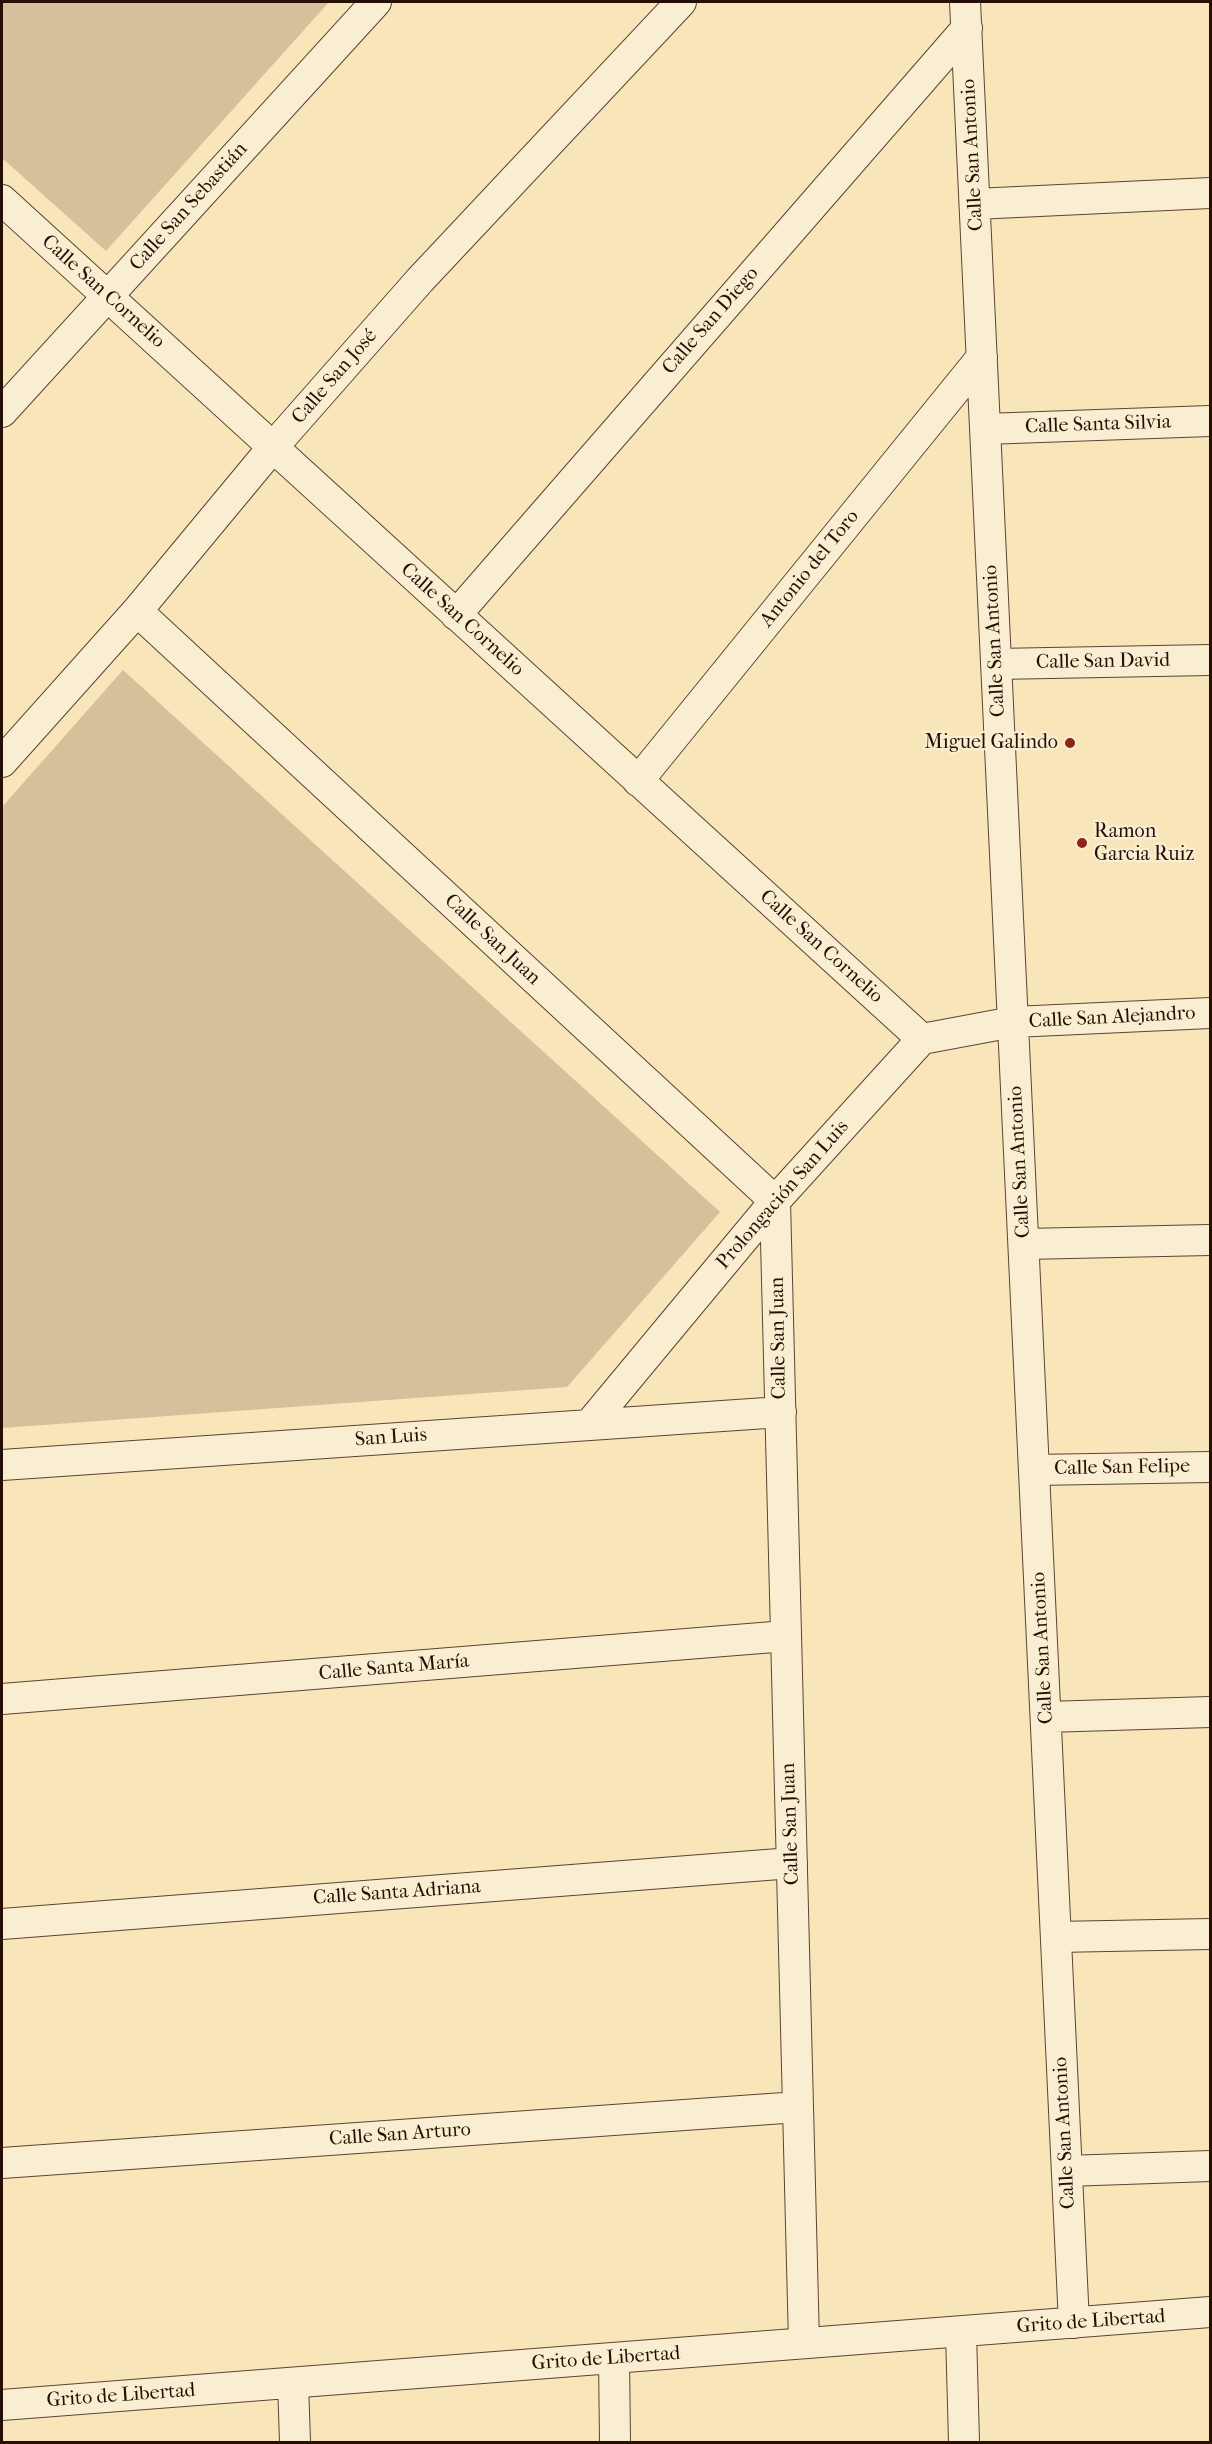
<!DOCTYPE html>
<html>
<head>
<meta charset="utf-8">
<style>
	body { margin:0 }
	#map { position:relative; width:1212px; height:2444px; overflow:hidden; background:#f8e5ba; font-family:"IM FELL French Canon",serif }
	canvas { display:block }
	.frame { position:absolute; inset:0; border:3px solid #270f05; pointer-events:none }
</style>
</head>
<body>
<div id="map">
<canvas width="1212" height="2444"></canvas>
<div class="frame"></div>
</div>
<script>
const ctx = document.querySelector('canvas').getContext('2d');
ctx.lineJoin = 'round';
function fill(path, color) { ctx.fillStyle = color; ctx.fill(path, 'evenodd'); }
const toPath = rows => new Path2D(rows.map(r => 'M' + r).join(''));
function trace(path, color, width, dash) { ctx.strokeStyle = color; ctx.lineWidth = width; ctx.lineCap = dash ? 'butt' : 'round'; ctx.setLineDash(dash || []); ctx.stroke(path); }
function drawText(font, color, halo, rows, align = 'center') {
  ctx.font = font + ' "IM FELL French Canon",serif'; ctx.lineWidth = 4.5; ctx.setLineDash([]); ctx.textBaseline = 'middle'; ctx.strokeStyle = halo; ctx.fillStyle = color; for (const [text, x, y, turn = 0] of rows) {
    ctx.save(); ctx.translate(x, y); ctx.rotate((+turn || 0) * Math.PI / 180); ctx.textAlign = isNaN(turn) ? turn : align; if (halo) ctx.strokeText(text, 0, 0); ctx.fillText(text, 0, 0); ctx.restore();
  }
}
fill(toPath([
	[2,2,329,2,106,251,2,158],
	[123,670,720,1212,567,1387,2,1428,2,807]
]), '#d4c19b');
const minor = toPath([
	[965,2,1074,2323],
	[2,200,922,1039],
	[975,204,1210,193],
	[2,412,376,2],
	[985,429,1210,421],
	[137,611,775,1201,804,2343],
	[456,615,967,28],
	[996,664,1210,660],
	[2,762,137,611,273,447,420,280,681,2],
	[638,781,982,357],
	[1024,1244,1210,1240],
	[589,1425,775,1201,922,1039,1013,1022,1210,1013],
	[2,1465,781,1412],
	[1034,1470,1210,1467],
	[2,1699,786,1636],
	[1046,1717,1210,1712],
	[2,1924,792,1863],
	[1056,1937,1210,1934],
	[2,2163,798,2107],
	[1067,2171,1210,2166],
	[961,2332,964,2442],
	[614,2358,615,2442],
	[293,2383,295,2442],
	[2,2405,1210,2312]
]);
trace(minor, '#5b4432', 32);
trace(minor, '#faeed2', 30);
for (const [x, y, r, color] of [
	[1070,743,6,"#8f2418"],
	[1082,843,6,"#8f2418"]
]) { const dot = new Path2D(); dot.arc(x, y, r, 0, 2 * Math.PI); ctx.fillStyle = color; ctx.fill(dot); trace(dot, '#faeed2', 2); }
drawText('20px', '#270f05', '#faeed2', [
	["Calle San Antonio",973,155,-93],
	["Calle San Sebastián",189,207,-48],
	["Calle San Cornelio",103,292,42],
	["Calle San Diego",711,321,-49],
	["Calle San José",335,377,-49],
	["Calle Santa Silvia",1098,425,-2],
	["Antonio del Toro",810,569,-51],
	["Calle San Cornelio",462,620,42],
	["Calle San Antonio",995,641,-93],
	["Calle San David",1103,662,-1],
	["Calle San Juan",492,940,43],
	["Calle San Cornelio",821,947,42],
	["Calle San Alejandro",1112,1018,-3],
	["Calle San Antonio",1020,1162,-93],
	["Prolongación San Luis",783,1195,-49],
	["Calle San Juan",779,1338,-91],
	["San Luis",391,1438,-4],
	["Calle San Felipe",1122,1468,-1],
	["Calle San Antonio",1043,1648,-93],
	["Calle Santa María",394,1668,-5],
	["Calle San Juan",791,1824,-92],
	["Calle Santa Adriana",397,1893,-4],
	["Calle San Antonio",1065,2133,-93],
	["Calle San Arturo",400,2135,-4],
	["Grito de Libertad",1091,2322,-4],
	["Grito de Libertad",606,2359,-4],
	["Grito de Libertad",121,2396,-4]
]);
drawText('20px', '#270f05', '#faeed2', [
	["Miguel Galindo",1058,743],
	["Ramon",1094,832,"left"],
	["Garcia Ruiz",1094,855,"left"]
], 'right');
</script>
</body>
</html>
